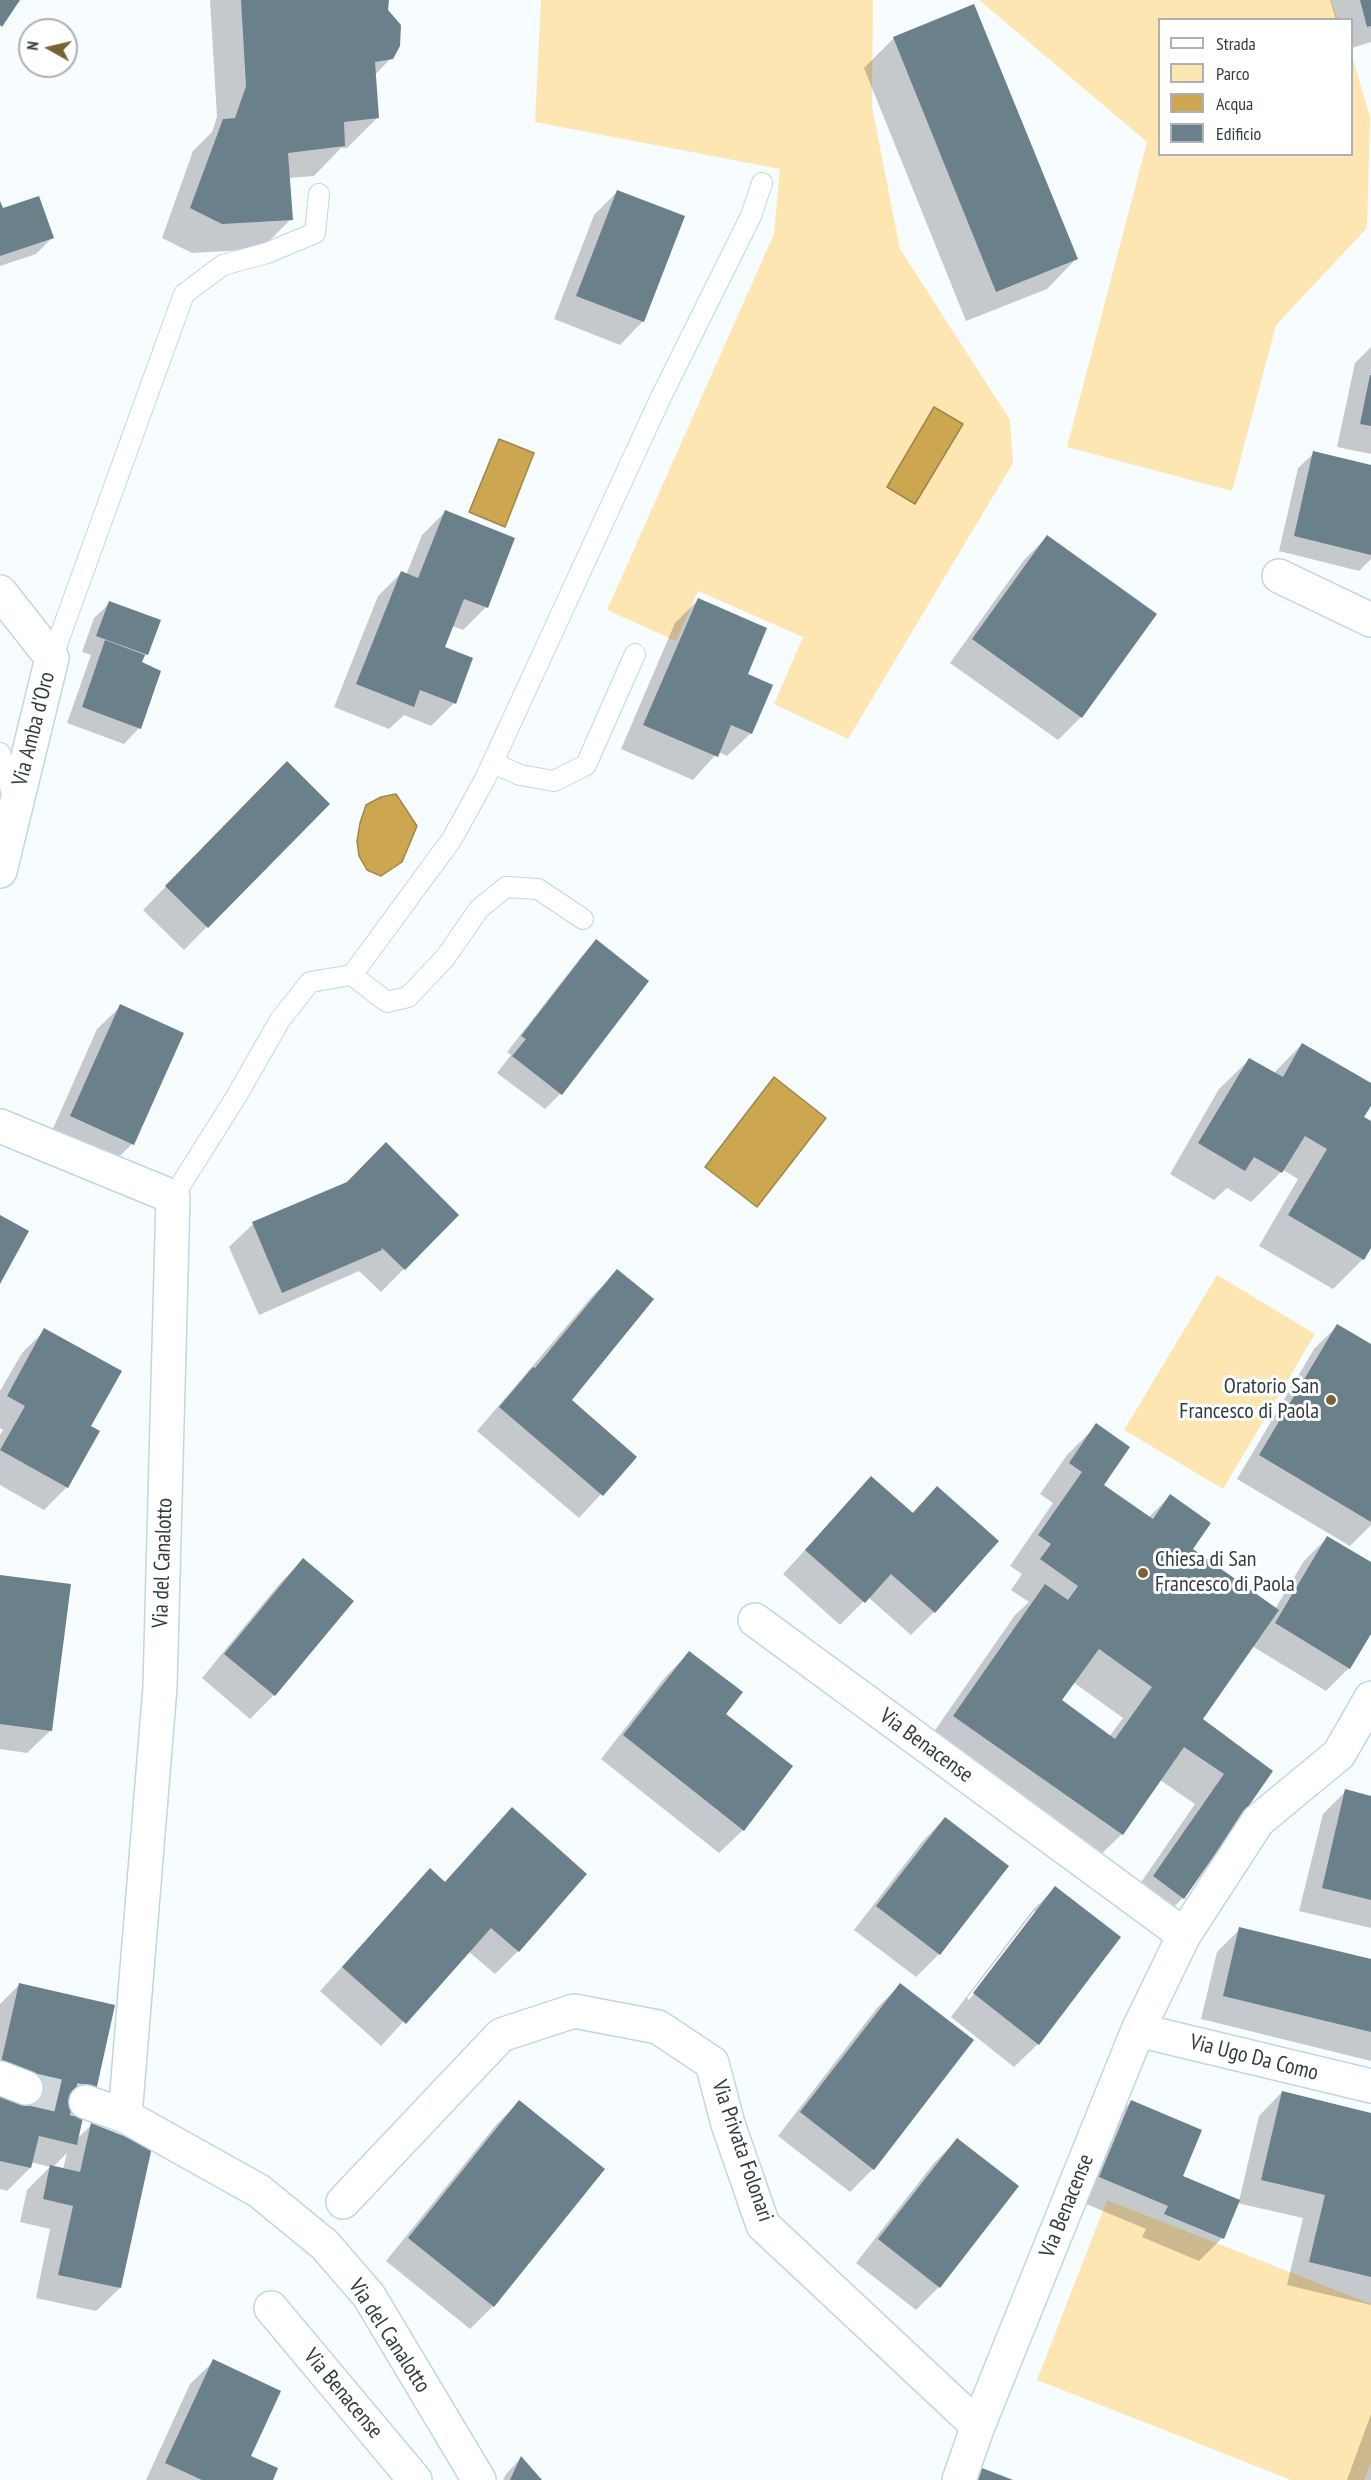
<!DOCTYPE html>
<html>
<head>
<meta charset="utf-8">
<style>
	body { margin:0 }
	#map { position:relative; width:1371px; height:2480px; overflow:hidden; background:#f7fcff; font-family:"PT Sans Narrow",sans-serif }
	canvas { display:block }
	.legend { position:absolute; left:1158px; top:18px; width:195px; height:138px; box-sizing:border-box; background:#fff; border:2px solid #adb1b3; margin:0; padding:8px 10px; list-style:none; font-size:18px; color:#323c40 }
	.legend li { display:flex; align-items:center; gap:12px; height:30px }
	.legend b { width:30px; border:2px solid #adb1b3 }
	.north { position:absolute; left:18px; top:18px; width:60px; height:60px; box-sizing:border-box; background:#fff; border:2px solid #adb1b3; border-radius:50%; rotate:278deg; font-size:16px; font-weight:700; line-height:24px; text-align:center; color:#323c40 }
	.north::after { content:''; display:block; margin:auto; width:21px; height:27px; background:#796332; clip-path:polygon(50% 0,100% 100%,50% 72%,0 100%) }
</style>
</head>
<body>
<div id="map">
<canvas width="1371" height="2480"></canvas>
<ul class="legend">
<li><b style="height:8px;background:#fff"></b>Strada</li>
<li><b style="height:16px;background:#fee6b2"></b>Parco</li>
<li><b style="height:16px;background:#cda750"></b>Acqua</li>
<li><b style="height:16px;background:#6a808b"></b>Edificio</li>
</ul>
<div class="north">N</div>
</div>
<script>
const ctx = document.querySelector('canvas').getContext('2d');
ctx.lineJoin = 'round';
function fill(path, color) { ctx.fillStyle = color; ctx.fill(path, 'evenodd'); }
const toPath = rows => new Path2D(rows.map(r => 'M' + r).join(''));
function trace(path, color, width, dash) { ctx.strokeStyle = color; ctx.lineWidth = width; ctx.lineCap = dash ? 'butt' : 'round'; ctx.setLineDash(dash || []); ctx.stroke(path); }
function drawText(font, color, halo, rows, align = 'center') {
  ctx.font = font + ' "PT Sans Narrow",sans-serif'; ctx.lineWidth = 6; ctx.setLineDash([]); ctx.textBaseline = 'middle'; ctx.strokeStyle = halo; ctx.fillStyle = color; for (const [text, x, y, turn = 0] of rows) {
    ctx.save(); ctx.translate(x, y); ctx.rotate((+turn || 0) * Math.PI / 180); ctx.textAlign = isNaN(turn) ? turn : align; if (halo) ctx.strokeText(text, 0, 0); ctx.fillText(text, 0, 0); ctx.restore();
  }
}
fill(toPath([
	[541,0,873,0,872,107,900,249,1010,420,1013,463,848,739,774,704,803,637,698,591,676,641,607,610,774,234,780,169,535,122],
	[979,0,1331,0,1338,19,1160,20,1160,154,1352,154,1352,56,1370,117,1367,228,1276,325,1232,491,1067,447,1147,142],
	[1217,1275,1315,1334,1223,1489,1124,1430],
	[1107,2200,1371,2304,1371,2462,1364,2480,1291,2480,1037,2380]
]), '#fee6b2');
const water = toPath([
	[934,407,963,424,915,504,887,487,934,407],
	[499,439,534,453,505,527,469,512,499,439],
	[396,794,417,826,402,862,381,876,367,870,359,856,357,841,360,823,366,805,381,797,396,794],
	[774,1077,826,1118,757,1207,705,1167,774,1077]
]);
fill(water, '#cda750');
trace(water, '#9e874b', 1.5);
fill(toPath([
	[210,0,387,0,391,58,375,75,377,118,347,148,341,148,314,176,288,178,291,219,261,249,192,253,162,238,193,151,212,132,217,117],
	[1330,0,1371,0,1371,42,1352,48,1352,20,1336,20],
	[894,38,1076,259,1047,289,966,321,864,68],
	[617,192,643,321,620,345,554,319,594,215],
	[0,204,2,210,52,238,36,254,0,266],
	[1371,347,1371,454,1337,447,1355,363],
	[1314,453,1371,466,1371,559,1359,571,1279,551,1298,468],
	[445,512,486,607,463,630,452,626,443,648,454,703,431,726,404,715,389,729,334,707,378,596,401,573,406,575,422,535],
	[1047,537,1154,615,1081,717,1058,740,950,663,1024,560],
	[698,600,746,675,751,733,727,756,718,752,693,780,621,749,675,623],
	[110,603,147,654,142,659,139,728,124,744,67,723,91,655,82,652,94,618],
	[264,786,328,804,184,950,143,910],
	[596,941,560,1094,545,1109,497,1073,511,1055,507,1052,581,957],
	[121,1006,132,1144,109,1167,48,1140,97,1029],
	[1302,1044,1371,1085,1371,1103,1362,1118,1371,1123,1371,1245,1363,1259,1333,1289,1259,1246,1298,1179,1283,1170,1251,1202,1227,1188,1214,1200,1170,1174,1219,1089,1249,1060,1273,1074],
	[347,1184,457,1215,381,1292,359,1271,259,1315,229,1247,253,1224],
	[618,1271,569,1400,635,1457,579,1518,477,1431,594,1294],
	[1337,1326,1371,1346,1371,1525,1350,1546,1237,1479,1314,1349],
	[45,1330,67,1487,44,1510,0,1485,0,1435,3,1430,0,1428,0,1391,22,1353],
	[1097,1425,1102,1485,1148,1518,1170,1496,1191,1549,1275,1609,1304,1561,1327,1538,1371,1564,1371,1631,1349,1668,1326,1691,1252,1646,1201,1720,1271,1771,1183,1898,1153,1927,1124,1907,1195,1804,1160,1780,1122,1834,1092,1863,924,1746,1015,1615,1029,1602,1011,1590,1022,1574,1010,1566,1053,1503,1040,1494,1067,1455],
	[1073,1682,1123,1718,1109,1737,1060,1700],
	[871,1478,911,1514,937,1488,934,1612,911,1635,868,1597,840,1625,783,1574],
	[303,1560,352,1601,274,1695,250,1719,202,1678,280,1583],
	[0,1576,51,1730,27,1753,0,1749],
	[689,1653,724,1715,743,1830,719,1853,601,1759,666,1676],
	[1346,1791,1371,1797,1371,1928,1299,1911,1323,1814],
	[512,1809,518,1951,495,1974,468,1951,381,2046,320,1991,430,1870,444,1883],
	[945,1818,939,1954,916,1977,854,1930,922,1842],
	[1055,1888,1038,2044,1014,2067,951,2017,1032,1911],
	[1034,1911,1038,1911,969,2000,967,1998],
	[1240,1929,1371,1960,1371,2061,1201,2019,1217,1952],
	[20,1984,85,2100,77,2139,91,2125,120,2288,96,2311,36,2298,50,2229,20,2222,27,2190,50,2167,31,2162,30,2168,7,2191,0,2189,0,2004],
	[67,2153,63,2169,53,2167],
	[900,1985,873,2169,850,2192,778,2136,877,2008],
	[1282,2092,1371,2114,1371,2305,1287,2285,1303,2218,1237,2203,1222,2238,1199,2261,1142,2237,1146,2229,1077,2200,1108,2125,1131,2102,1181,2177,1239,2201,1259,2116],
	[519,2102,493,2306,470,2329,386,2261,496,2125],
	[957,2140,939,2287,916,2310,856,2263,934,2163],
	[214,2361,249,2457,271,2480,146,2480,190,2384],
	[1371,2414,1371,2480,1347,2480],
	[521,2458,540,2480,503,2480,506,2474]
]), '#0003');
fill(toPath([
	[0,0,20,0,2,27,0,25],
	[241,0,389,0,388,10,401,25,400,46,393,59,375,62,379,118,344,122,345,146,288,153,293,220,222,224,190,208,223,119,235,118,246,86],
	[1360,0,1371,0,1371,26,1367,27],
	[974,4,1078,259,996,292,893,37],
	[617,190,685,216,644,322,576,296],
	[39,196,54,238,0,256,0,201,3,208],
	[1370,375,1371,375,1371,426,1360,424],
	[1313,451,1371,465,1371,555,1294,536],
	[445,510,515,538,488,608,464,599,445,647,473,658,456,704,420,690,414,707,356,684,401,571,418,578],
	[1047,535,1157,614,1082,718,972,639],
	[698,598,767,628,748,674,773,685,752,734,731,725,718,757,643,725],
	[109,601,161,620,148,655,96,636],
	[105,640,145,655,142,662,161,671,141,729,82,707],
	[287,761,330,804,208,928,165,886],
	[596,939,649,981,562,1095,512,1056,526,1039,521,1036],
	[120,1004,184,1033,134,1145,70,1116],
	[1302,1043,1371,1083,1371,1106,1364,1117,1371,1121,1371,1248,1364,1260,1288,1215,1327,1149,1305,1136,1282,1173,1254,1157,1245,1171,1198,1143,1249,1058,1283,1077],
	[386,1142,459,1215,405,1270,381,1247,382,1250,282,1293,252,1222,347,1182],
	[0,1215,29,1231,0,1284],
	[617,1269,654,1299,572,1400,637,1457,603,1496,499,1407,533,1367,535,1368],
	[1337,1324,1371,1344,1371,1522,1259,1455],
	[44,1328,122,1371,91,1426,100,1431,68,1488,0,1450,25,1406,7,1396],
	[1096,1423,1130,1447,1104,1485,1153,1519,1170,1494,1211,1523,1193,1549,1279,1610,1203,1719,1273,1771,1184,1899,1153,1876,1224,1774,1184,1747,1123,1835,953,1716,1045,1584,1068,1600,1078,1586,1040,1559,1051,1544,1038,1535,1082,1472,1069,1463],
	[1099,1649,1152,1687,1115,1739,1062,1700],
	[871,1476,913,1513,937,1486,999,1541,935,1613,891,1574,865,1603,805,1550],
	[1327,1536,1371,1562,1371,1634,1350,1669,1275,1623],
	[303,1558,354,1601,275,1696,224,1654],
	[0,1575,71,1584,52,1731,0,1724],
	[689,1651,743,1692,726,1714,793,1766,744,1831,623,1735],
	[1345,1789,1371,1796,1371,1900,1322,1888],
	[512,1807,587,1874,519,1952,491,1928,406,2024,342,1967,430,1868,445,1882],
	[945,1817,1009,1866,940,1955,876,1906],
	[1055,1886,1121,1937,1039,2045,973,1993],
	[1239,1927,1371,1959,1371,2032,1223,1996],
	[19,1983,115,2005,96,2091,89,2090,77,2145,39,2136,31,2168,0,2161,0,2067],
	[900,1983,974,2040,874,2170,800,2112],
	[1282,2091,1371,2113,1371,2277,1309,2262,1325,2195,1261,2180],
	[519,2100,605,2169,494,2307,408,2238],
	[1131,2100,1202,2130,1183,2176,1240,2200,1224,2239,1164,2214,1168,2206,1099,2177],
	[91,2123,152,2147,121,2288,58,2275,73,2206,43,2199,50,2165,80,2172],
	[957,2138,1019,2186,940,2288,878,2239],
	[213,2359,281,2391,251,2456,278,2468,273,2480,202,2480,165,2463],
	[521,2456,542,2480,510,2480],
	[982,2468,1013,2480,978,2480]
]), '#6a808b');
trace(toPath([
	[26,2088,86,2102]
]), '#d0d6d9', 33, [33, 16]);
const service = toPath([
	[52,658,184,294,223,265,267,253,315,233,319,194],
	[0,753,14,800],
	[493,763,520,775,554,781,586,765,635,654],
	[352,975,387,1002,408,997,445,958,479,909,506,887,538,889,583,919],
	[173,1197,236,1097,280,1020,310,982,352,975,452,839,485,779,660,399,751,216,762,183]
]);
const minor = toPath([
	[1279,576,1371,620],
	[0,592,52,658,0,871],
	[0,1126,173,1197,160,1687,125,2116],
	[755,1620,1184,1935],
	[1138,2030,1371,2086],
	[0,2078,26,2088],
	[86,2102,125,2116,259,2191,325,2245,369,2296,479,2480],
	[343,2202,501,2035,574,2011,658,2027,712,2063,728,2124,763,2225,978,2426],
	[271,2308,415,2480],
	[959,2480,978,2426,1138,2030,1184,1935,1258,1821,1339,1754,1371,1698]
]);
trace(service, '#bfd7e3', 22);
trace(minor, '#bfd7e3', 36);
trace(service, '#fff', 20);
trace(minor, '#fff', 33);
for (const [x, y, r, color] of [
	[1331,1400,6,"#796332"],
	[1143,1573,6,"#796332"]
]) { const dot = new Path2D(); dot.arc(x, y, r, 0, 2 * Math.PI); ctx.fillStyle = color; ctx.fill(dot); trace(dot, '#fff', 2); }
drawText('22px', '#323c40', '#fff', [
	["Via Amba d'Oro",34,729,-76],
	["Via del Canalotto",163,1563,-88],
	["Via Benacense",926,1746,36],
	["Via Ugo Da Como",1254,2058,14],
	["Via Privata Folonari",742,2151,71],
	["Via Benacense",1067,2206,-68],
	["Via del Canalotto",389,2336,57],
	["Via Benacense",343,2394,50]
]);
drawText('22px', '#323c40', '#fff', [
	["Oratorio San",1319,1387],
	["Francesco di Paola",1319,1412],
	["Chiesa di San",1155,1560,"left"],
	["Francesco di Paola",1155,1585,"left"]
], 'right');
</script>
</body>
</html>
